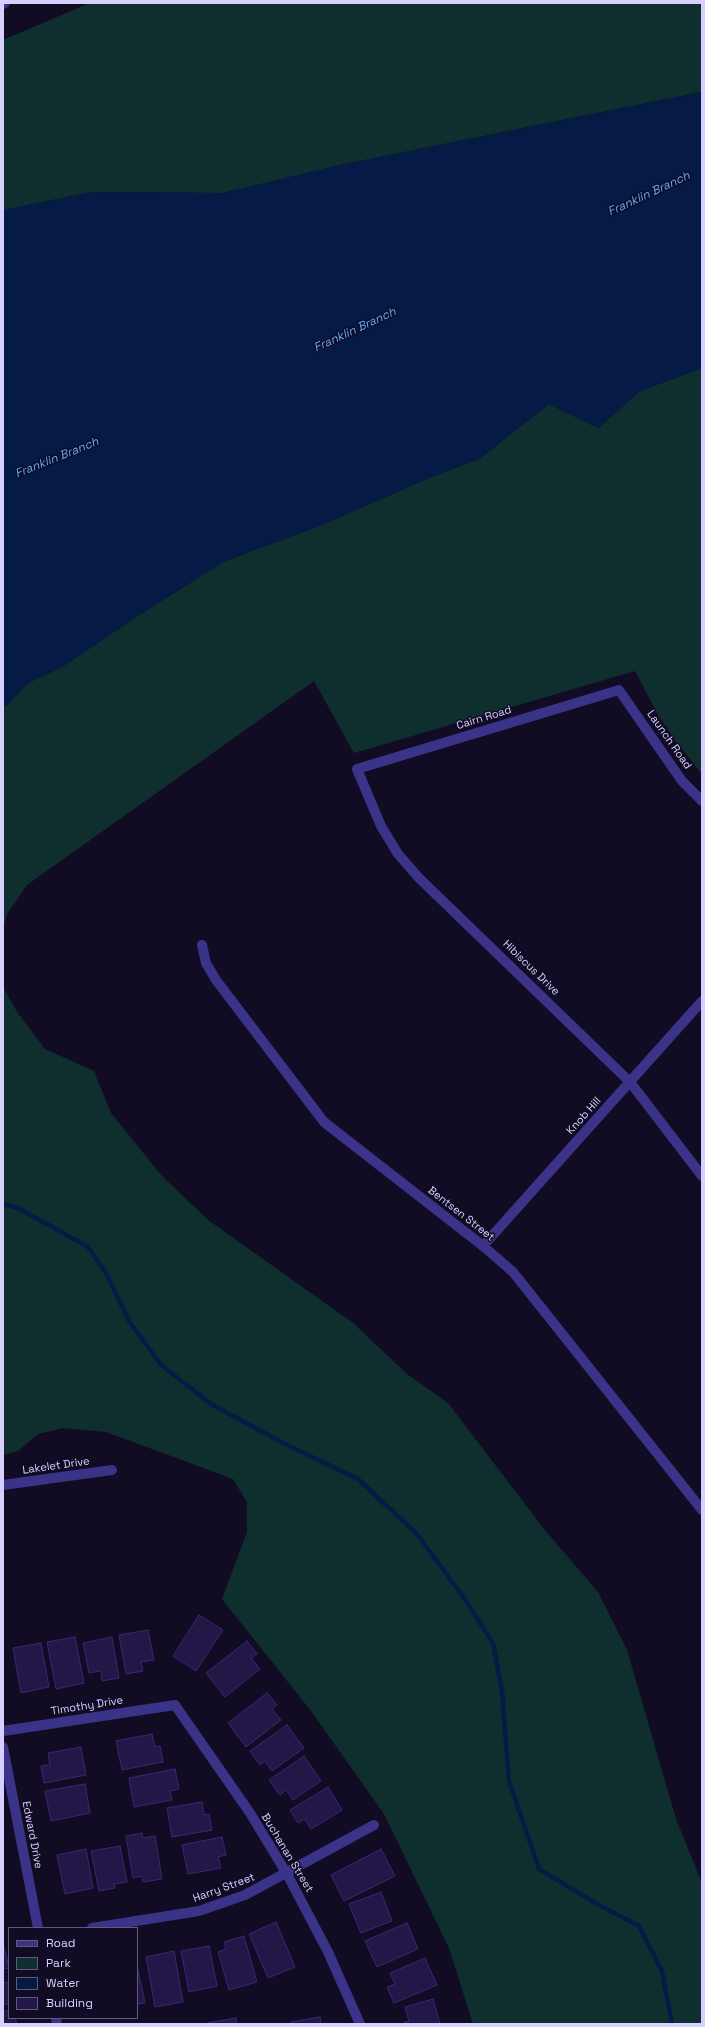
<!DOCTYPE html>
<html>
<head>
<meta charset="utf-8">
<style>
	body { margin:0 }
	#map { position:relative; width:705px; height:2027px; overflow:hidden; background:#110c24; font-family:"Space Grotesk",sans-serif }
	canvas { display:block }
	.frame { position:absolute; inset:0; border:4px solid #d7d0ff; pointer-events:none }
	.legend { position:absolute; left:8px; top:1927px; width:130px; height:92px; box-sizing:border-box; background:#110c24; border:1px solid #605a7c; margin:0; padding:5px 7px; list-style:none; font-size:12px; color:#d7d0ff }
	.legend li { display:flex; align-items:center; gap:8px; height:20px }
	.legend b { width:20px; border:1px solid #605a7c }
</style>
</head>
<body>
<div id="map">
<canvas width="705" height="2027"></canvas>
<div class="frame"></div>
<ul class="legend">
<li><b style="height:5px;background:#3a3387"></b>Road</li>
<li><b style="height:11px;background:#0f2f2f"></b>Park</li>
<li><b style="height:11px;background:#051a44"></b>Water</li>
<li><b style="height:11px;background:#221747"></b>Building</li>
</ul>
</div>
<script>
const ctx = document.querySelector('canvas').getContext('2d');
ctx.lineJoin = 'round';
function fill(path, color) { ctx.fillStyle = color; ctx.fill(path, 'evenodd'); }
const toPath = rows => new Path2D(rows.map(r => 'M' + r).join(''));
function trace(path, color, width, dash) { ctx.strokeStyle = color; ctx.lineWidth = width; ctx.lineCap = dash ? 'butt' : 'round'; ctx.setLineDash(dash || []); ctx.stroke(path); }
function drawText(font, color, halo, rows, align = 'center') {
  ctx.font = font + ' "Space Grotesk",sans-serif'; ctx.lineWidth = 3; ctx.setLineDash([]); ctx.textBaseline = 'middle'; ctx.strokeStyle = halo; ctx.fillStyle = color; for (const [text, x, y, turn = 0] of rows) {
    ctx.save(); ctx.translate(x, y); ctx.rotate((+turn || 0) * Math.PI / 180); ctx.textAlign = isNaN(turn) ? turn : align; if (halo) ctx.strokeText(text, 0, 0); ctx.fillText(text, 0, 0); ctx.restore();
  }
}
fill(toPath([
	[90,3,702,3,702,92,345,164,223,193,92,192,3,210,3,40],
	[702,368,702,774,677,743,658,715,635,671,354,753,314,681,27,885,7,914,3,929,3,707,8,704,28,683,62,667,139,615,225,561,322,525,431,477,479,459,549,404,598,428,640,391],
	[3,987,17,1012,45,1049,94,1071,111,1113,162,1176,208,1220,353,1323,407,1374,448,1403,544,1529,598,1592,627,1650,676,1819,702,1883,702,2024,473,2024,449,1948,384,1814,311,1711,222,1599,247,1532,247,1502,233,1479,106,1432,64,1428,38,1434,18,1451,3,1455]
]), '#0f2f2f');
fill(toPath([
	[702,92,702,368,640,391,598,428,549,404,479,459,431,477,322,525,225,561,139,615,62,667,28,683,8,704,3,707,3,210,92,192,223,193,345,164]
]), '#051a44');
trace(toPath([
	[3,1204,18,1208,88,1247,106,1273,129,1321,161,1365,211,1404,283,1443,358,1479,417,1534,464,1598,493,1643,502,1691,509,1781,539,1869,597,1904,639,1926,662,1971,672,2024]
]), '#051a44', 4.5);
const building = toPath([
	[199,1615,223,1630,196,1671,173,1656,199,1615],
	[148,1630,154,1660,141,1662,143,1671,126,1674,119,1635,148,1630],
	[75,1637,84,1683,56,1689,47,1642,75,1637],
	[112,1637,119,1678,102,1681,101,1671,89,1673,83,1643,112,1637],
	[247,1641,257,1654,251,1658,260,1669,225,1697,206,1673,247,1641],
	[41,1643,49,1687,21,1693,13,1648,41,1643],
	[267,1693,277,1705,272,1709,281,1720,246,1747,228,1723,267,1693],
	[287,1725,304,1748,272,1771,265,1761,260,1765,250,1751,287,1725],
	[152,1734,155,1747,160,1746,163,1762,122,1770,116,1741,152,1734],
	[81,1747,86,1775,44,1783,41,1766,50,1765,48,1753,81,1747],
	[304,1756,321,1781,293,1800,286,1790,280,1795,269,1780,304,1756],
	[175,1769,179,1789,170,1791,172,1800,134,1807,129,1778,175,1769],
	[85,1784,90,1813,51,1821,45,1791,85,1784],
	[328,1787,342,1810,311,1829,305,1819,298,1823,290,1810,328,1787],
	[202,1802,204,1815,209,1814,212,1830,172,1837,167,1808,202,1802],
	[142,1833,143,1838,155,1836,162,1879,143,1882,142,1876,133,1878,126,1836,142,1833],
	[222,1837,226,1855,218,1857,221,1868,188,1874,182,1845,222,1837],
	[120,1846,127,1882,114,1884,115,1888,99,1891,91,1851,120,1846],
	[86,1849,93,1888,65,1894,57,1855,86,1849],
	[381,1849,395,1876,344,1901,331,1875,381,1849],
	[381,1892,392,1921,361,1933,349,1904,381,1892],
	[276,1922,295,1967,268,1978,249,1934,276,1922],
	[407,1923,418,1949,377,1967,365,1941,407,1923],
	[244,1936,257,1982,229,1990,218,1952,226,1949,224,1942,244,1936],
	[209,1946,217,1986,189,1992,181,1951,209,1946],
	[3,1947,4,1947,9,1968,3,1969,3,1947],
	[174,1951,183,2002,155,2007,146,1957,174,1951],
	[425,1958,437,1985,394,2003,387,1987,395,1984,390,1973,425,1958],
	[137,1965,145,2003,137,2004,137,1965],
	[9,1982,9,2004,3,2005,3,1983,9,1982],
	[433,1999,440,2024,401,2024,409,2021,405,2007,433,1999],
	[9,2010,9,2018,15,2018,17,2024,3,2024,3,2012,9,2010],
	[320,2017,321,2024,291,2024,291,2022,320,2017],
	[236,2018,237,2024,207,2024,207,2023,236,2018]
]);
fill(building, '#221747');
trace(building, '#3a2775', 1);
trace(toPath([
	[3,4,5,3],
	[702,801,682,781,619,690,357,769,381,826,398,854,419,878,630,1082,702,1176],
	[202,945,206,963,216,980,324,1122,483,1246,513,1272,702,1510],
	[483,1246,702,1001],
	[3,1485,112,1470],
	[3,1731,175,1705,250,1813,287,1874,328,1952,360,2024],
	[3,1747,38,1928],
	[92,1928,199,1911,245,1895,374,1825],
	[56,2018,57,2024]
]), '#3a3387', 10);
drawText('11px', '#d7d0ff', '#110c24', [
	["Cairn Road",484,718,-17],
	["Launch Road",669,740,55],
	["Hibiscus Drive",531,968,44],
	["Knob Hill",584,1116,-48],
	["Bentsen Street",461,1214,38],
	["Lakelet Drive",56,1466,-8],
	["Timothy Drive",87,1706,-9],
	["Edward Drive",32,1835,79],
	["Buchanan Street",287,1853,59],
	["Harry Street",224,1888,-20]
]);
drawText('italic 12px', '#5eadff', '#110c24', [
	["Franklin Branch",649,194,-25],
	["Franklin Branch",355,330,-25],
	["Franklin Branch",57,458,-22]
]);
</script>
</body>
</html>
